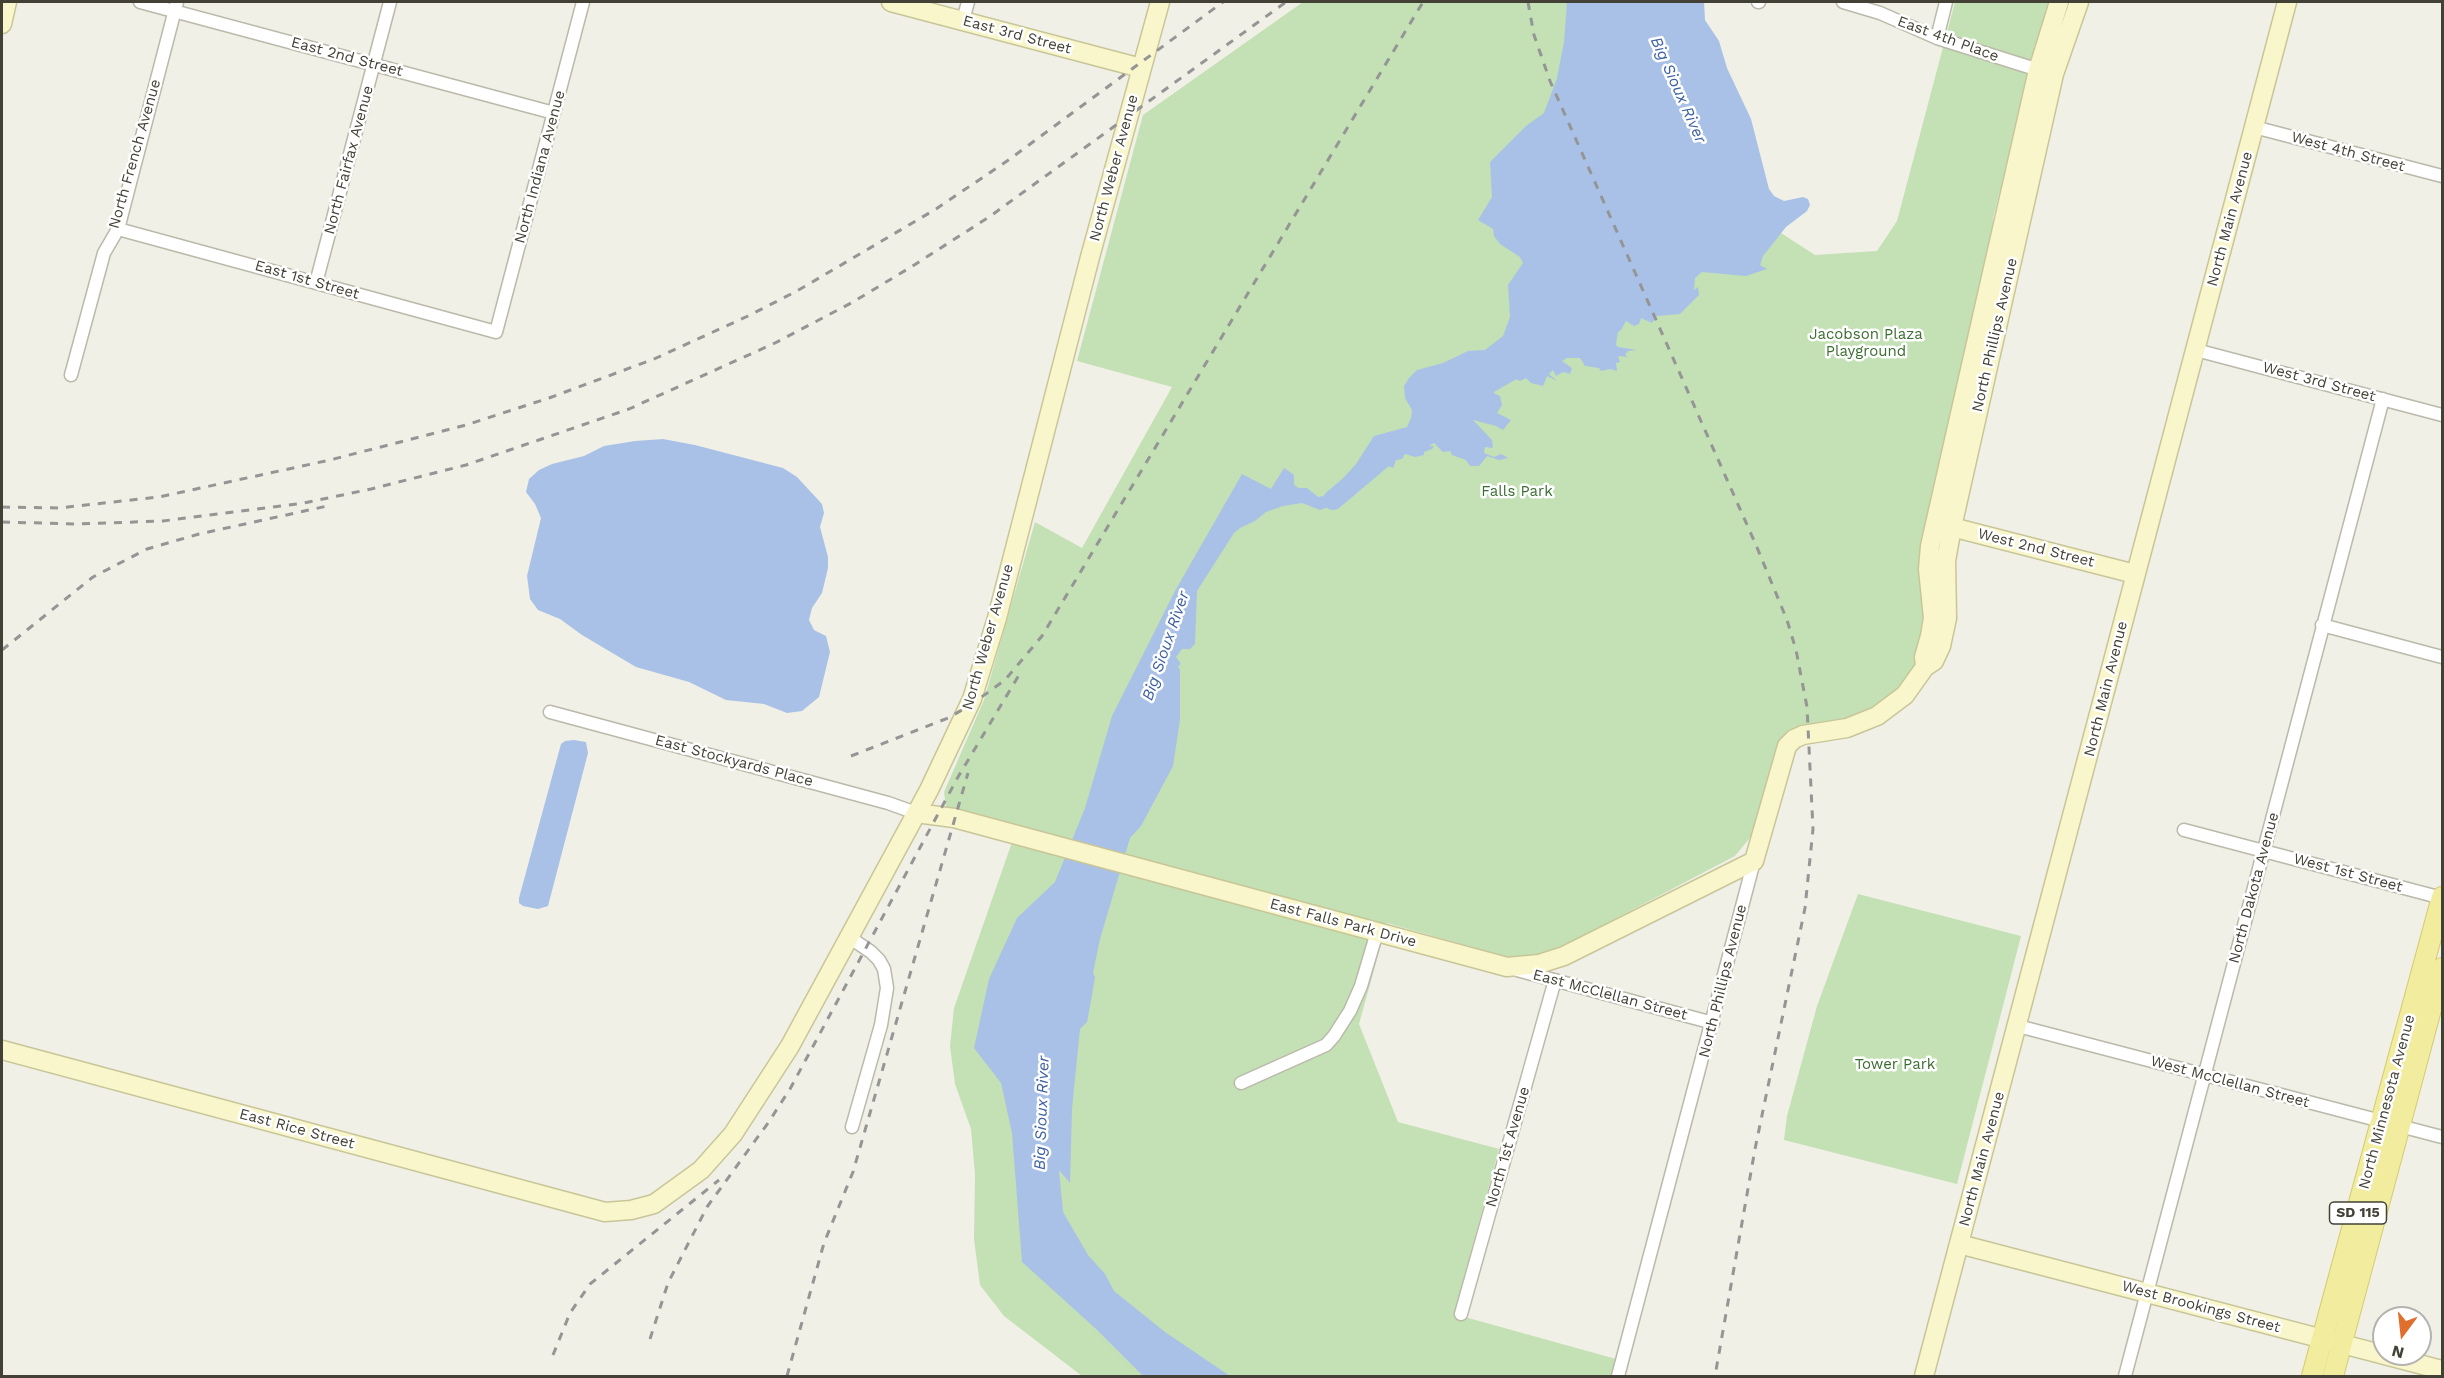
<!DOCTYPE html>
<html>
<head>
<meta charset="utf-8">
<style>
	body { margin:0 }
	#map { position:relative; width:2444px; height:1378px; overflow:hidden; background:#f1f0e6; font-family:"Work Sans",sans-serif }
	canvas { display:block }
	.frame { position:absolute; inset:0; border:3px solid #434136; pointer-events:none }
	.north { position:absolute; left:2372px; top:1306px; width:60px; height:60px; box-sizing:border-box; background:#fff; border:2px solid #b4b3af; border-radius:50%; rotate:195deg; font-size:16px; font-weight:700; line-height:24px; text-align:center; color:#434136 }
	.north::after { content:''; display:block; margin:auto; width:21px; height:27px; background:#e06f2e; clip-path:polygon(50% 0,100% 100%,50% 72%,0 100%) }
</style>
</head>
<body>
<div id="map">
<canvas width="2444" height="1378"></canvas>
<div class="frame"></div>
<div class="north">N</div>
</div>
<script>
const ctx = document.querySelector('canvas').getContext('2d');
ctx.lineJoin = 'round';
function fill(path, color) { ctx.fillStyle = color; ctx.fill(path, 'evenodd'); }
const toPath = rows => new Path2D(rows.map(r => 'M' + r).join(''));
function trace(path, color, width, dash) { ctx.strokeStyle = color; ctx.lineWidth = width; ctx.lineCap = dash ? 'butt' : 'round'; ctx.setLineDash(dash || []); ctx.stroke(path); }
function drawText(font, color, halo, rows, align = 'center') {
  ctx.font = font + ' "Work Sans",sans-serif'; ctx.lineWidth = 5; ctx.setLineDash([]); ctx.textBaseline = 'middle'; ctx.strokeStyle = halo; ctx.fillStyle = color; for (const [text, x, y, turn = 0] of rows) {
    ctx.save(); ctx.translate(x, y); ctx.rotate((+turn || 0) * Math.PI / 180); ctx.textAlign = isNaN(turn) ? turn : align; if (halo) ctx.strokeText(text, 0, 0); ctx.fillText(text, 0, 0); ctx.restore();
  }
}
fill(toPath([
	[1303,2,1659,2,1767,224,1815,255,1877,251,1897,221,1955,2,2054,2,2011,166,1999,194,1993,218,1992,250,1916,663,1911,673,1893,695,1865,713,1833,723,1796,727,1784,735,1777,745,1753,834,1735,856,1548,954,1515,959,1387,923,1359,1024,1398,1122,1499,1149,1454,1314,1616,1359,1611,1376,1082,1376,1004,1316,980,1285,974,1239,975,1174,971,1129,955,1084,950,1046,954,1008,1017,828,946,808,944,792,984,700,1035,522,1082,548,1172,387,1077,361,1143,115],
	[1858,894,2021,936,1957,1184,1784,1140,1787,1116,1817,1006]
]), '#c3e1b4');
fill(toPath([
	[1567,2,1704,2,1705,20,1719,41,1727,68,1751,119,1769,189,1774,196,1784,201,1803,197,1808,199,1810,205,1807,211,1786,227,1763,256,1760,265,1767,269,1746,276,1702,272,1695,278,1694,290,1698,287,1699,295,1680,314,1657,316,1652,323,1641,318,1639,324,1634,326,1626,321,1621,330,1618,332,1616,345,1618,347,1637,350,1628,351,1625,355,1628,357,1618,356,1620,362,1616,363,1617,371,1610,369,1601,371,1599,368,1585,366,1580,358,1567,358,1562,361,1572,368,1570,374,1563,372,1556,376,1553,370,1549,374,1557,381,1547,376,1543,386,1531,383,1526,378,1520,381,1497,370,1491,387,1494,393,1500,396,1502,405,1497,413,1511,420,1503,430,1496,426,1473,420,1492,440,1493,448,1485,447,1484,453,1494,457,1501,454,1508,458,1499,460,1487,456,1479,466,1470,466,1466,460,1452,455,1450,451,1443,452,1434,443,1429,446,1434,446,1432,449,1424,452,1424,455,1415,457,1405,454,1402,459,1396,460,1393,468,1377,462,1370,463,1368,466,1364,466,1353,481,1353,485,1340,497,1342,506,1331,506,1320,510,1302,503,1283,506,1266,512,1255,521,1240,528,1234,533,1197,591,1195,644,1190,649,1182,649,1176,657,1181,664,1178,666,1180,670,1180,720,1173,766,1141,826,1130,838,1100,939,1093,973,1095,977,1091,1001,1087,1022,1080,1029,1072,1109,1070,1183,1059,1170,1063,1212,1088,1255,1105,1274,1114,1291,1165,1332,1230,1376,1143,1376,1095,1328,1022,1262,1012,1133,1001,1083,974,1048,989,979,1017,918,1055,882,1085,808,1112,716,1175,591,1242,474,1271,489,1284,468,1294,475,1294,485,1299,488,1307,488,1318,497,1328,495,1356,464,1374,436,1407,427,1411,418,1412,410,1405,398,1404,386,1409,378,1417,370,1443,363,1468,351,1485,350,1503,336,1510,317,1508,285,1523,263,1520,257,1500,244,1494,236,1493,229,1478,220,1492,197,1490,162,1526,126,1544,113,1557,78,1564,42],
	[663,439,695,445,783,468,797,477,822,504,824,513,820,527,828,557,828,568,822,593,812,608,809,620,814,630,826,636,830,652,819,697,802,711,787,713,764,704,726,700,689,682,636,667,582,635,560,619,538,610,530,599,527,576,541,518,535,504,526,492,529,479,539,470,552,464,584,456,604,446,635,441],
	[574,740,586,742,588,753,548,906,538,909,523,906,519,903,519,898,561,744,565,741]
]), '#a9c1e7');
trace(toPath([
	[1470,394,1521,365,1529,363],
	[1333,500,1397,446]
]), '#a9c1e7', 20);
const street = toPath([
	[140,2,554,113],
	[1758,2,1759,2],
	[1843,2,1880,13,1937,38,2045,72],
	[963,20,968,2],
	[1937,38,1946,2],
	[2254,127,2442,176],
	[118,229,496,332,583,2],
	[316,283,390,2],
	[2196,350,2442,415],
	[71,375,104,253,118,229,177,2],
	[2322,625,2442,657],
	[550,712,888,803,916,813],
	[2184,830,2442,898],
	[849,937,871,952,879,960,884,969,887,988,881,1025,852,1127],
	[1517,970,1713,1023],
	[2018,1026,2442,1137],
	[1241,1083,1326,1045,1334,1036,1350,1011,1361,986,1377,932],
	[1461,1314,1555,980],
	[1618,1376,1754,861],
	[2125,1376,2383,399]
]);
const secondary = toPath([
	[891,2,1141,68],
	[2,24,7,2],
	[1940,524,2135,574],
	[1925,666,1924,657,1930,636,1933,618,1928,569,1930,546,2038,70,2059,2],
	[916,813,954,818,1507,967,1539,964,1564,956,1754,861,1787,746,1794,739,1803,735,1847,728,1877,716,1905,695,1925,667,1934,661,1941,646,1947,618,1946,561,1952,527,2054,74,2079,2],
	[2,1050,605,1212,631,1210,654,1204,701,1170,733,1134,790,1046,929,790,972,699,997,618,1090,257,1160,2],
	[1959,1244,2442,1370],
	[1924,1376,2287,2]
]);
const primary = toPath([
	[2312,1376,2442,897],
	[2333,1376,2442,968]
]);
trace(street, '#bbb9aa', 15);
trace(secondary, '#c8c699', 21);
trace(primary, '#d5cc71', 22);
trace(street, '#fff', 12);
trace(secondary, '#f8f6ca', 18);
trace(primary, '#f2ec9e', 20);
trace(toPath([
	[1528,2,1534,35,1550,81,1756,545,1787,620,1796,650,1807,707,1813,829,1805,908,1755,1149,1715,1376],
	[2,507,59,508,159,497,330,460,466,425,549,398,654,359,748,316,797,291,936,209,1007,161,1223,2],
	[2,522,76,524,163,521,304,503,371,489,466,465,629,409,775,343,853,302,911,267,989,217,1286,2],
	[2,650,93,577,147,549,199,534,332,505],
	[851,756,948,718,969,706,1005,680,1042,636,1423,2],
	[650,1339,668,1283,707,1207,768,1123,790,1089,958,777,1022,670],
	[553,1355,570,1313,590,1284,719,1180],
	[787,1376,824,1243,853,1172,968,773]
]), '#959595', 3, [8, 8]);
for (const [x, y, w] of [
	[2358,1213,57]
]) { const box = new Path2D(); box.roundRect(x - w / 2, y - 11, w, 22, 4.5); ctx.fillStyle = '#fff'; ctx.fill(box); trace(box, '#434136', 1.5); }
drawText('bold 14px', '#434136', null, [
	["SD 115",2358,1213]
]);
drawText('15px', '#434136', '#fff', [
	["East 3rd Street",1017,35,15],
	["East 4th Place",1948,39,20],
	["East 2nd Street",347,57,15],
	["West 4th Street",2348,152,15],
	["North French Avenue",135,154,-74],
	["North Fairfax Avenue",349,160,-75],
	["North Indiana Avenue",540,167,-75],
	["North Weber Avenue",1114,168,-75],
	["North Main Avenue",2230,219,-75],
	["East 1st Street",307,280,16],
	["North Phillips Avenue",1995,335,-77],
	["West 3rd Street",2319,382,15],
	["West 2nd Street",2036,548,14],
	["North Weber Avenue",988,637,-74],
	["North Main Avenue",2106,689,-76],
	["East Stockyards Place",734,761,15],
	["West 1st Street",2348,873,15],
	["North Dakota Avenue",2254,888,-75],
	["East Falls Park Drive",1343,923,15],
	["North Phillips Avenue",1723,981,-76],
	["East McClellan Street",1610,995,15],
	["West McClellan Street",2230,1082,15],
	["North Minnesota Avenue",2387,1102,-75],
	["East Rice Street",297,1129,15],
	["North 1st Avenue",1508,1147,-74],
	["North Main Avenue",1982,1159,-75],
	["West Brookings Street",2201,1307,15]
]);
drawText('15px', '#3b6d31', '#fff', [
	["Jacobson Plaza",1866,335],
	["Playground",1866,352],
	["Falls Park",1517,492],
	["Tower Park",1895,1065]
]);
drawText('italic 16px', '#3d61a2', '#fff', [
	["Big Sioux River",1678,90,66],
	["Big Sioux River",1166,646,-71],
	["Big Sioux River",1042,1113,-88]
]);
</script>
</body>
</html>
